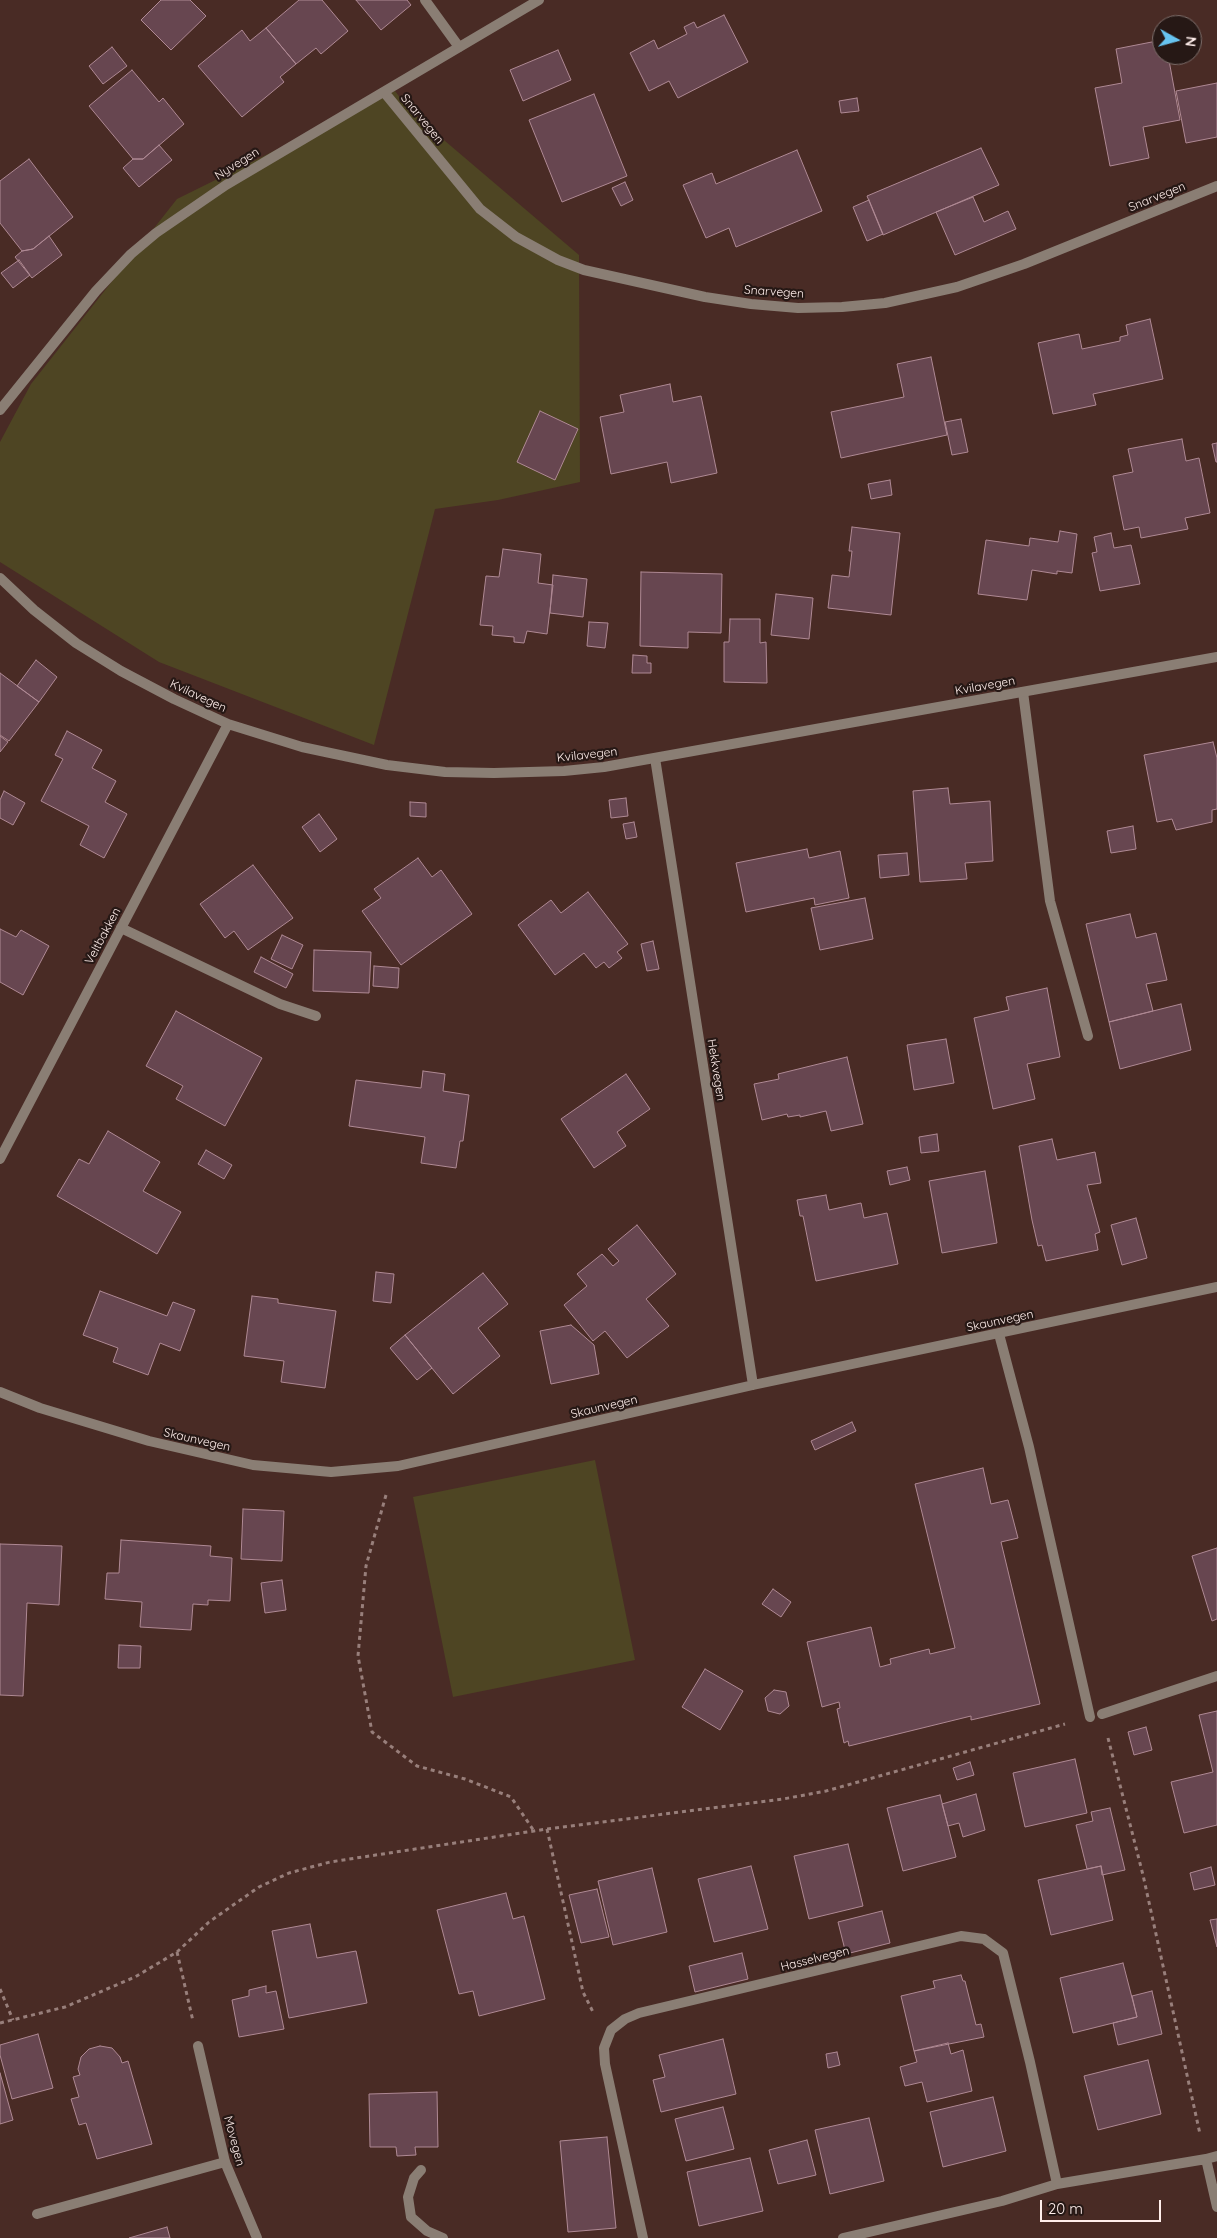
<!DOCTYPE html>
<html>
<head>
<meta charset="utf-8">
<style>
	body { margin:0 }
	#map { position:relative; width:1217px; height:2238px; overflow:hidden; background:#492b25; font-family:Quicksand,sans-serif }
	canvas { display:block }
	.north { position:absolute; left:1152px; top:15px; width:50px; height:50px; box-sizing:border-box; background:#261815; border:1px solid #7d6e6b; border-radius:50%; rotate:97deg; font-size:14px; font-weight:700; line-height:20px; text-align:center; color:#ffeeeb }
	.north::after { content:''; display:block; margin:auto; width:18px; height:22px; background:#67c4f0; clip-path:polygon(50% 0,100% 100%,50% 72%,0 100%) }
	.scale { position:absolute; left:1040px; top:2200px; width:121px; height:22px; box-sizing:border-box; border:2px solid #ffeeeb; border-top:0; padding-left:6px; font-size:15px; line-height:18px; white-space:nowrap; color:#ffeeeb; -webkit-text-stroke:4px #261815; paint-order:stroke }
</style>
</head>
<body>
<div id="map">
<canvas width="1217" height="2238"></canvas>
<div class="north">N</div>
<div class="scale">20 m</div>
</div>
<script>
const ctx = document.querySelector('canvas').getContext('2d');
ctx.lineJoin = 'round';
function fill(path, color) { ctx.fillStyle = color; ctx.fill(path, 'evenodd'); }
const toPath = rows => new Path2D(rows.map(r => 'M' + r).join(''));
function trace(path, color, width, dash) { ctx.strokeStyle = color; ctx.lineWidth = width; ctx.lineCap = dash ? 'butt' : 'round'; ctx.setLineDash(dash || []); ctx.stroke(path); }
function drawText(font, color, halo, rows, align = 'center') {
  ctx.font = font + ' Quicksand,sans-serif'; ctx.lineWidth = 4.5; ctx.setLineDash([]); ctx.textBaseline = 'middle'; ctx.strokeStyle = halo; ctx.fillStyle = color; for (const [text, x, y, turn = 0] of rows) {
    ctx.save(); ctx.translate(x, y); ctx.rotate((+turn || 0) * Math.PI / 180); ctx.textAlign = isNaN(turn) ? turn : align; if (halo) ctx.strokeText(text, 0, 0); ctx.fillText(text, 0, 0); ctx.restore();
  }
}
fill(toPath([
	[395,91,411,112,579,255,580,482,498,500,435,509,374,745,159,662,0,562,0,442,31,384,177,199],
	[595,1460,635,1660,453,1697,413,1497]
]), '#4e4523');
const building = toPath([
	[161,0,190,0,206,16,171,50,141,20,161,0],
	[299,0,322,0,348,31,321,54,316,48,296,64,266,28,299,0],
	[356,0,407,0,411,5,381,30,356,0],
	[724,15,748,62,678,98,669,81,649,91,630,53,654,40,658,49,687,34,684,27,694,22,697,28,724,15],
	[266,28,296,64,280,77,284,82,242,117,198,66,242,30,250,41,266,28],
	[1162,40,1162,55,1168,55,1180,120,1143,127,1149,158,1110,166,1095,88,1122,83,1116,49,1162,40],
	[112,47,127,66,103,84,89,66,112,47],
	[558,50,571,80,523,101,510,70,558,50],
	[132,70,159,102,163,98,184,124,143,159,133,159,89,106,132,70],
	[1217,83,1217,137,1186,143,1176,91,1217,83],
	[594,94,627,176,562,202,529,120,594,94],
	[857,98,859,111,841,113,839,101,857,98],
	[159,145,172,160,139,187,123,168,133,159,143,159,159,145],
	[981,148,999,185,883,235,867,196,981,148],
	[797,150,822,211,736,247,729,228,706,238,683,185,712,173,716,184,797,150],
	[29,159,73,217,33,249,22,251,0,223,0,181,29,159],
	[625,182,633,200,621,206,612,188,625,182],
	[973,197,984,222,1008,211,1016,229,955,255,936,212,973,197],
	[869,200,883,234,867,241,853,207,869,200],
	[49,236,62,255,32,278,15,257,22,251,33,249,49,236],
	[19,260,30,275,13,288,1,273,19,260],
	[1150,319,1163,379,1093,394,1096,405,1053,414,1038,343,1079,334,1082,349,1120,341,1120,337,1128,335,1126,325,1150,319],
	[931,357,947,435,841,458,831,412,904,397,897,364,931,357],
	[670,384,673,402,701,396,717,473,671,483,667,462,611,474,600,417,624,412,620,395,670,384],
	[540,411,578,429,555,480,517,462,540,411],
	[961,419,968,452,952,455,945,422,961,419],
	[1182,439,1186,461,1199,458,1210,513,1185,518,1188,529,1141,538,1139,527,1124,530,1113,476,1133,472,1128,449,1182,439],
	[1217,443,1217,462,1216,462,1212,444,1217,443],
	[890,480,892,495,871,499,868,484,890,480],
	[852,527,900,533,891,615,828,608,832,575,849,577,852,551,849,551,852,527],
	[1060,531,1077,534,1072,573,1057,571,1057,574,1032,570,1027,600,978,594,986,540,1029,546,1030,538,1058,542,1060,531],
	[1111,533,1114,548,1131,545,1140,584,1100,591,1092,553,1097,552,1094,537,1111,533],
	[503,549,541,554,538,583,553,585,547,634,527,631,524,643,514,642,514,637,492,635,493,626,480,625,486,576,499,577,503,549],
	[641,572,722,574,721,633,688,632,688,648,640,646,641,572],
	[553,575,587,579,583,617,550,613,553,575],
	[776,594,813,598,809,639,771,635,776,594],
	[730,619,760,619,760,643,766,642,767,683,724,682,724,642,729,642,730,619],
	[589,622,608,623,605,648,587,646,589,622],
	[633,655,647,656,647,663,651,663,651,673,632,673,633,655],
	[36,660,57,677,39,702,17,686,36,660],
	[0,673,39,702,9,741,0,735,0,673],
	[67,731,102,750,92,768,116,781,105,802,127,814,104,858,80,845,89,826,41,801,63,759,55,755,67,731],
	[0,736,8,742,0,752,0,736],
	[1213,742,1217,758,1217,809,1212,810,1212,822,1176,830,1172,819,1157,822,1144,755,1213,742],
	[948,788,950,804,990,801,993,861,965,863,967,879,920,882,913,791,948,788],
	[4,791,25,803,13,825,0,818,0,800,4,791],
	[626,798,628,816,611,818,609,800,626,798],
	[410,802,426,803,426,817,410,816,410,802],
	[319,814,337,839,320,852,302,827,319,814],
	[634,822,637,837,626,839,623,824,634,822],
	[1133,826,1136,849,1111,853,1107,831,1133,826],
	[807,849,809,858,840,851,849,898,815,905,814,898,746,912,736,863,807,849],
	[907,853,909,875,880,878,878,855,907,853],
	[418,858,432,877,441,870,472,914,401,965,362,911,381,898,374,889,418,858],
	[253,865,293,918,248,950,234,931,225,938,200,904,253,865],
	[588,892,628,944,617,952,622,958,609,968,604,962,596,968,584,953,555,975,518,925,551,900,561,913,588,892],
	[865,898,873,939,820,950,811,908,865,898],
	[1130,914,1136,938,1156,933,1167,980,1146,984,1153,1011,1109,1022,1086,924,1130,914],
	[0,929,16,937,21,930,49,946,23,995,0,982,0,929],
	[282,935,303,945,292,969,271,959,282,935],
	[653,941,659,969,647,971,641,944,653,941],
	[314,950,371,952,369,993,313,991,314,950],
	[261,957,293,974,286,988,254,972,261,957],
	[374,966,399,968,398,988,373,986,374,966],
	[1047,988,1060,1057,1027,1064,1035,1099,993,1109,974,1018,1009,1010,1006,997,1047,988],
	[1181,1004,1191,1050,1120,1069,1109,1022,1181,1004],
	[176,1011,262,1058,225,1126,176,1099,183,1086,146,1066,176,1011],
	[946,1039,954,1083,914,1090,907,1045,946,1039],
	[847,1057,863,1124,831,1131,826,1111,800,1117,800,1115,788,1117,787,1114,762,1120,754,1084,779,1079,778,1074,847,1057],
	[423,1071,445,1074,443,1091,469,1095,463,1141,460,1141,456,1168,421,1163,425,1137,349,1126,356,1080,421,1088,423,1071],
	[626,1074,650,1109,617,1132,626,1146,594,1168,561,1119,626,1074],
	[108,1131,160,1162,143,1191,181,1212,157,1254,57,1196,79,1159,89,1164,108,1131],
	[937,1134,939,1151,921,1153,919,1137,937,1134],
	[1052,1139,1057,1160,1095,1152,1101,1183,1087,1185,1100,1232,1095,1234,1098,1250,1046,1261,1042,1245,1038,1246,1032,1220,1019,1146,1052,1139],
	[206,1150,232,1165,224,1179,198,1164,206,1150],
	[907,1167,910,1180,890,1185,887,1171,907,1167],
	[985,1171,997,1243,942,1253,929,1181,985,1171],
	[826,1195,829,1210,861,1203,864,1218,887,1213,898,1264,816,1281,803,1216,800,1216,797,1200,826,1195],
	[1136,1218,1147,1258,1122,1265,1111,1225,1136,1218],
	[637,1225,676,1274,646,1299,669,1326,627,1358,605,1331,593,1341,564,1305,587,1286,577,1274,602,1254,613,1266,619,1261,608,1249,637,1225],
	[376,1272,394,1274,391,1303,373,1301,376,1272],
	[483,1273,508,1304,478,1328,500,1356,453,1394,405,1335,483,1273],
	[100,1291,167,1316,173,1302,195,1310,180,1351,160,1343,148,1375,113,1362,118,1348,83,1335,100,1291],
	[252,1296,278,1299,278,1303,336,1311,325,1388,281,1382,284,1361,244,1356,252,1296],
	[571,1325,594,1345,599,1374,551,1384,540,1331,571,1325],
	[405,1335,432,1368,417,1380,390,1348,405,1335],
	[852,1422,856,1431,815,1450,811,1441,852,1422],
	[983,1468,991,1504,1008,1500,1018,1538,1001,1542,1040,1704,971,1720,971,1716,849,1746,848,1741,844,1743,837,1709,840,1708,839,1702,822,1707,807,1642,871,1627,880,1667,891,1664,890,1659,929,1649,930,1654,955,1648,915,1484,983,1468],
	[243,1509,284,1511,282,1561,241,1559,243,1509],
	[121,1540,211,1546,210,1556,232,1558,230,1601,208,1600,208,1605,193,1604,191,1630,140,1627,142,1602,105,1599,107,1573,119,1573,121,1540],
	[0,1544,62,1546,59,1605,27,1603,23,1696,0,1695,0,1544],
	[1217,1548,1217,1619,1212,1621,1192,1556,1217,1548],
	[282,1580,286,1610,265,1613,261,1583,282,1580],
	[773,1589,791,1602,781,1617,762,1604,773,1589],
	[119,1645,141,1646,140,1668,118,1668,119,1645],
	[705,1669,743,1691,720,1730,682,1707,705,1669],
	[774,1690,786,1692,789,1706,780,1714,768,1711,765,1698,774,1690],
	[1217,1711,1217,1825,1184,1833,1171,1782,1213,1772,1199,1715,1217,1711],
	[1146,1727,1152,1750,1134,1755,1128,1732,1146,1727],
	[1075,1759,1087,1813,1025,1827,1013,1773,1075,1759],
	[970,1762,974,1775,957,1780,953,1768,970,1762],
	[976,1794,985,1830,963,1837,959,1823,948,1826,942,1804,976,1794],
	[940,1795,956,1857,903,1871,887,1808,940,1795],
	[1110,1808,1125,1870,1102,1875,1101,1866,1087,1869,1076,1825,1093,1821,1091,1812,1110,1808],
	[848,1844,863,1906,809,1919,794,1856,848,1844],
	[751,1866,768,1929,714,1942,698,1879,751,1866],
	[1101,1866,1113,1920,1051,1935,1038,1880,1101,1866],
	[1211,1867,1215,1885,1194,1890,1190,1873,1211,1867],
	[652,1868,667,1932,613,1945,598,1881,652,1868],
	[597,1889,609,1937,581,1943,569,1895,597,1889],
	[506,1893,513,1919,524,1916,545,1999,479,2016,473,1991,459,1994,437,1910,506,1893],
	[882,1911,890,1943,846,1954,838,1922,882,1911],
	[1217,1919,1217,1947,1210,1920,1217,1919],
	[310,1924,317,1958,356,1951,367,2003,289,2018,272,1931,310,1924],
	[742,1953,748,1979,695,1992,689,1966,742,1953],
	[1123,1963,1137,2017,1073,2033,1060,1978,1123,1963],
	[961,1975,963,1981,965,1981,976,2025,981,2024,984,2037,914,2051,901,1996,935,1988,933,1981,961,1975],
	[266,1986,266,1993,276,1991,284,2029,239,2037,232,2000,249,1996,249,1990,266,1986],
	[1152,1991,1162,2034,1118,2045,1113,2023,1137,2017,1132,1996,1152,1991],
	[38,2034,53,2088,12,2099,0,2055,0,2045,38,2034],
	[723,2039,736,2094,661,2112,653,2080,665,2077,659,2055,723,2039],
	[948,2043,951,2054,963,2050,972,2091,927,2102,922,2082,905,2086,900,2067,917,2062,914,2051,948,2043],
	[100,2046,112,2048,120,2057,122,2063,128,2061,152,2144,97,2159,86,2123,79,2125,71,2099,79,2097,73,2077,80,2075,78,2069,81,2057,89,2049,100,2046],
	[837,2052,840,2065,828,2068,826,2054,837,2052],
	[1148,2060,1161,2114,1098,2130,1084,2076,1148,2060],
	[0,2073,13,2120,0,2124,0,2073],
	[437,2092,438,2147,415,2147,416,2155,397,2156,396,2147,370,2147,369,2094,437,2092],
	[993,2097,1006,2151,943,2167,930,2112,993,2097],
	[723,2107,734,2149,686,2161,675,2119,723,2107],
	[869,2118,884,2181,830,2194,815,2130,869,2118],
	[607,2137,616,2228,568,2232,560,2141,607,2137],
	[807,2140,816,2175,778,2184,769,2150,807,2140],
	[750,2158,763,2211,699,2226,687,2172,750,2158],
	[167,2227,170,2238,129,2238,167,2227]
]);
fill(building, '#674650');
trace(building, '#af8994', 1);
trace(toPath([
	[386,1495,366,1566,358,1656,372,1732,417,1766,465,1779,511,1797,534,1831],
	[1108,1738,1143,1875,1200,2134],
	[547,1829,583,1992,593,2012],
	[177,1952,193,2021],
	[0,1989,13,2020],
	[0,2023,65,2007,135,1977,177,1952,209,1922,259,1887,289,1873,330,1862,547,1829,783,1799,826,1791,1065,1724]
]), '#987f7b', 3, [4, 4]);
trace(toPath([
	[425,0,459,47],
	[1023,692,1050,901,1088,1036],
	[121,928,280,1004,316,1016],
	[999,1334,1029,1447,1090,1717],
	[1102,1714,1217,1676],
	[421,2170,414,2178,408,2197,411,2217,427,2231,443,2238],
	[37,2214,225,2162]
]), '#8a7e74', 10);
trace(toPath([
	[384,92,480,209,516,237,558,260,584,270,705,297,751,304,798,308,842,307,885,303,957,287,1024,264,1217,186],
	[0,410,96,291,131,254,156,233,226,185,539,0],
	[0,578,34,610,76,643,121,671,174,699,228,724,302,747,387,765,445,772,494,773,564,771,604,767,1217,657],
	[655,758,753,1385],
	[0,1159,228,724],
	[0,1392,40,1408,149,1441,253,1465,331,1472,398,1466,753,1385,1217,1287],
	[198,2046,225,2162,257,2238],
	[1206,2159,1217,2156],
	[643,2238,605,2064,604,2048,611,2030,625,2019,639,2013,961,1936,984,1939,1003,1953,1030,2062,1057,2184],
	[843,2238,1002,2201,1057,2184,1206,2159,1217,2207]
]), '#8a7e74', 10);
drawText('12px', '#ffeeeb', '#261815', [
	["Snarvegen",422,119,51],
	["Nyvegen",237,164,-32],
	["Snarvegen",1157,197,-22],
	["Snarvegen",774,292,4],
	["Kvilavegen",985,686,-10],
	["Kvilavegen",198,696,25],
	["Kvilavegen",587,755,-6],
	["Veltbakken",103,936,-62],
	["Hekkvegen",716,1070,81],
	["Skaunvegen",1000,1321,-12],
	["Skaunvegen",604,1407,-13],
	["Skaunvegen",197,1440,13],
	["Hasselvegen",815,1959,-14],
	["Movegen",234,2141,75]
]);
</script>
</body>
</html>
